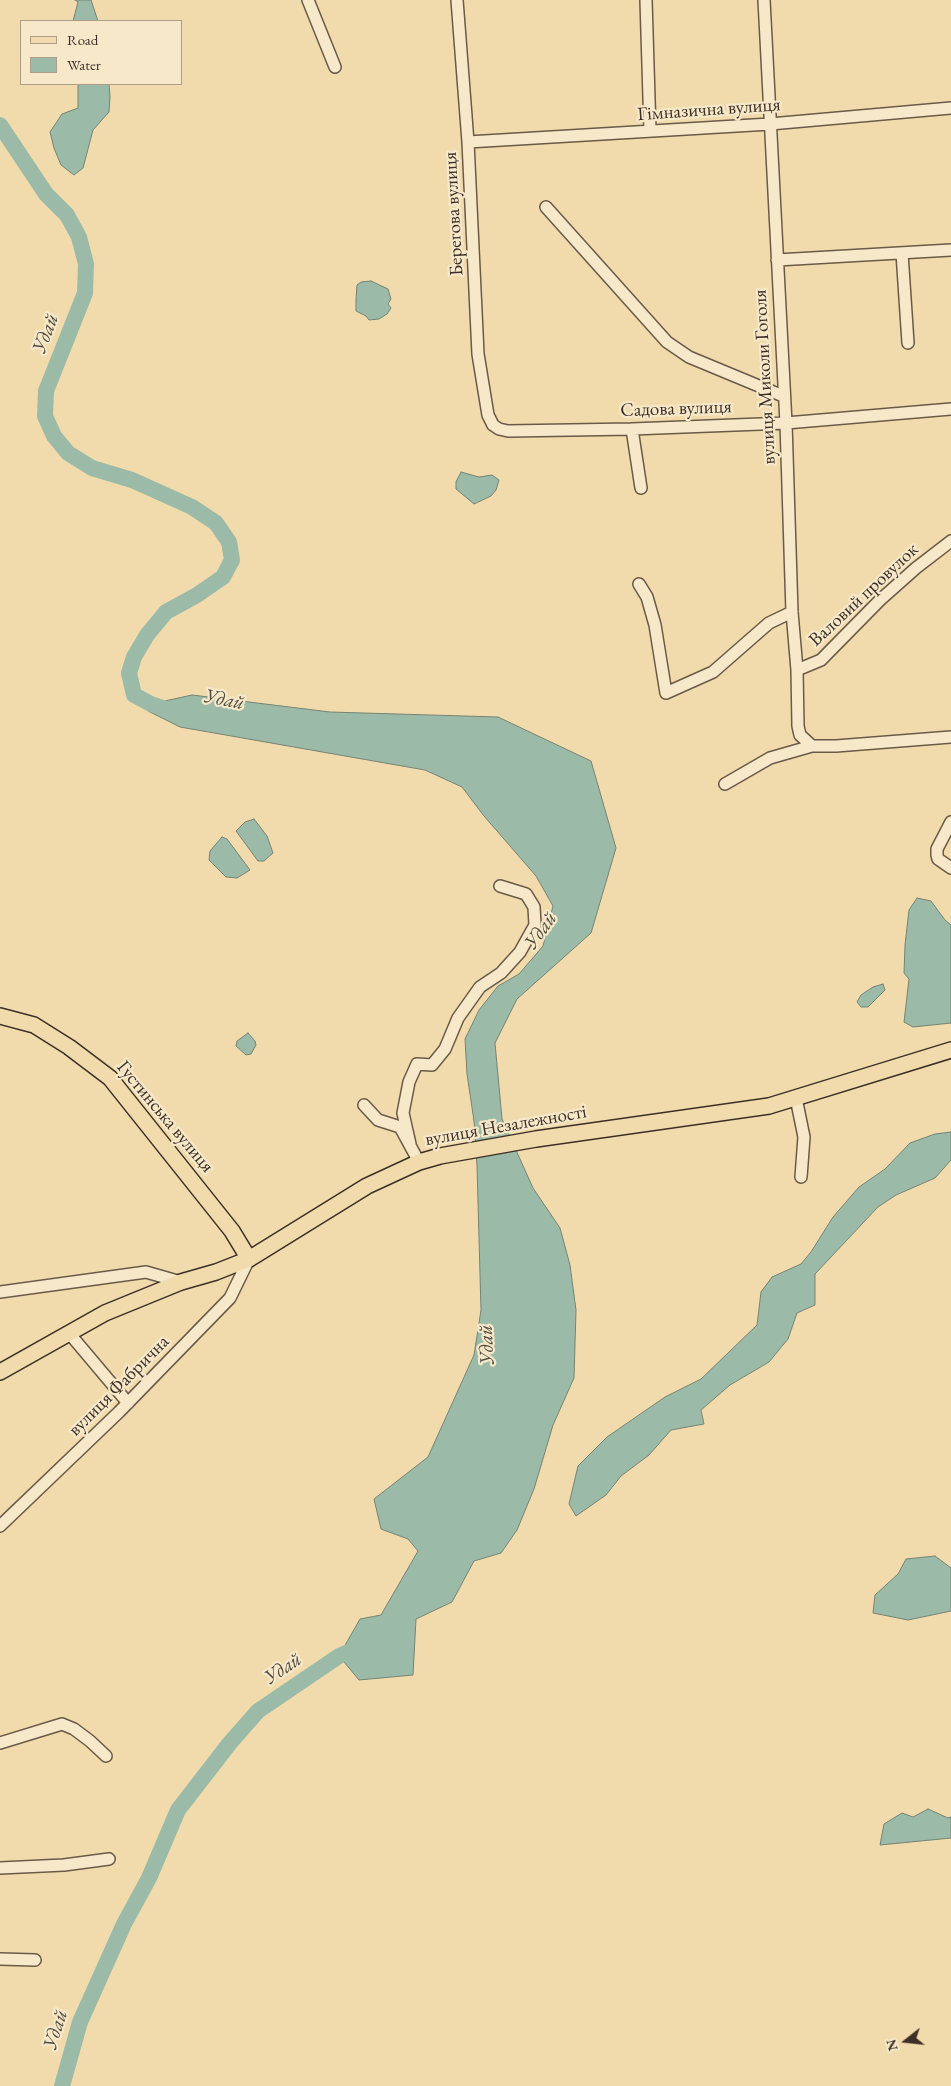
<!DOCTYPE html>
<html>
<head>
<meta charset="utf-8">
<style>
	body { margin:0 }
	#map { position:relative; width:951px; height:2086px; overflow:hidden; background:#f1dbac; font-family:"EB Garamond",serif }
	canvas { display:block }
	.legend { position:absolute; left:20px; top:20px; width:162px; height:65px; box-sizing:border-box; background:#f6e8c9; border:1px solid #ac9e88; margin:0; padding:6px 9px; list-style:none; font-size:15px; color:#3d2f26 }
	.legend li { display:flex; align-items:center; gap:10px; height:25px }
	.legend b { width:25px; border:1px solid #ac9e88 }
	.north { position:absolute; left:881px; top:2016px; width:50px; height:50px; -webkit-text-stroke:4px #f6e8c9; paint-order:stroke; rotate:254deg; font-size:14px; font-weight:700; line-height:20px; text-align:center; color:#3d2f26 }
	.north::after { content:''; display:block; margin:auto; width:18px; height:22px; background:#3d2f26; clip-path:polygon(50% 0,100% 100%,50% 72%,0 100%) }
</style>
</head>
<body>
<div id="map">
<canvas width="951" height="2086"></canvas>
<ul class="legend">
<li><b style="height:6px;background:#f1dbac"></b>Road</li>
<li><b style="height:14px;background:#9bbba8"></b>Water</li>
</ul>
<div class="north">N</div>
</div>
<script>
const ctx = document.querySelector('canvas').getContext('2d');
ctx.lineJoin = 'round';
function fill(path, color) { ctx.fillStyle = color; ctx.fill(path, 'evenodd'); }
const toPath = rows => new Path2D(rows.map(r => 'M' + r).join(''));
function trace(path, color, width, dash) { ctx.strokeStyle = color; ctx.lineWidth = width; ctx.lineCap = dash ? 'butt' : 'round'; ctx.setLineDash(dash || []); ctx.stroke(path); }
function drawText(font, color, halo, rows, align = 'center') {
  ctx.font = font + ' "EB Garamond",serif'; ctx.lineWidth = 4.5; ctx.setLineDash([]); ctx.textBaseline = 'middle'; ctx.strokeStyle = halo; ctx.fillStyle = color; for (const [text, x, y, turn = 0] of rows) {
    ctx.save(); ctx.translate(x, y); ctx.rotate((+turn || 0) * Math.PI / 180); ctx.textAlign = isNaN(turn) ? turn : align; if (halo) ctx.strokeText(text, 0, 0); ctx.fillText(text, 0, 0); ctx.restore();
  }
}
const water = toPath([
	[75,0,91,0,98,21,73,21,78,2,75,0],
	[78,84,109,84,110,97,109,112,93,130,83,168,74,175,61,165,54,148,50,132,62,114,78,108,78,84],
	[371,281,388,289,391,299,388,304,391,308,387,314,379,319,369,320,366,316,356,311,356,299,357,285,361,282,371,281],
	[461,472,479,477,492,475,499,480,496,490,491,496,474,504,456,489,456,482,461,472],
	[192,695,330,712,498,717,591,761,616,848,591,933,517,999,495,1043,502,1119,533,1188,560,1228,570,1265,576,1310,574,1378,553,1425,534,1489,517,1530,501,1553,474,1561,452,1602,416,1619,413,1675,359,1680,339,1656,360,1619,381,1615,418,1551,408,1539,381,1529,374,1499,428,1457,474,1355,481,1310,477,1166,474,1121,467,1074,465,1039,479,1010,498,986,519,974,543,946,553,906,536,876,484,816,462,787,425,770,180,727,148,711,151,704,192,695],
	[254,819,267,836,273,853,264,861,258,861,236,831,245,822,254,819],
	[222,837,227,839,250,870,237,878,226,877,209,860,210,851,222,837],
	[917,898,931,901,945,920,951,925,951,1023,913,1027,904,1022,909,979,904,973,905,945,909,910,917,898],
	[883,984,885,990,868,1007,861,1007,857,1002,861,995,873,987,883,984],
	[248,1033,255,1041,256,1045,251,1054,246,1055,236,1046,237,1041,248,1033],
	[951,1132,951,1160,935,1178,896,1195,878,1207,815,1274,815,1305,797,1313,788,1339,769,1362,730,1385,701,1410,704,1424,671,1430,649,1455,621,1476,606,1495,576,1516,569,1504,578,1466,607,1437,665,1397,701,1379,757,1325,761,1292,772,1277,801,1264,811,1252,833,1217,859,1187,885,1169,910,1143,935,1134,951,1132],
	[935,1556,951,1568,951,1611,908,1620,873,1613,875,1595,898,1574,906,1559,935,1556],
	[928,1809,948,1818,951,1817,951,1838,880,1845,884,1824,902,1813,913,1817,928,1809]
]);
fill(water, '#9bbba8');
trace(water, '#758374', 1);
trace(toPath([
	[0,125,46,194,67,215,79,237,86,264,85,293,46,391,45,416,54,436,68,453,92,468,132,480,192,507,216,523,229,542,232,560,223,577,197,595,166,612,147,635,134,657,129,673,134,695,151,704,172,711],
	[62,2086,80,2022,124,1924,149,1878,178,1810,229,1744,258,1711,339,1656,360,1647]
]), '#9bbba8', 16);
const minor = toPath([
	[308,0,335,67],
	[457,0,468,142,478,354,488,415,493,425,499,429,508,431,632,429,786,423,951,409],
	[646,0,650,131],
	[764,0,786,423,792,612,797,670,798,726,800,735,812,746],
	[468,142,770,124,951,108],
	[546,207,667,342,689,357,783,396],
	[902,253,908,343],
	[777,260,951,250],
	[632,429,641,488],
	[639,584,647,597,655,625,666,693,713,672,769,623,792,612],
	[797,670,821,660,880,600,916,568,951,541],
	[725,784,770,758,812,746,836,746,951,737],
	[951,822,937,849,937,855,938,859,951,868],
	[796,1098,804,1137,801,1177],
	[364,1105,378,1120,400,1127,419,1162],
	[410,1144,403,1113,409,1082,417,1064,432,1065,445,1049,458,1018,480,987,501,973,520,952,535,925,534,907,526,894,500,886],
	[0,1292,146,1272,181,1282],
	[69,1333,128,1403],
	[0,1526,119,1412,230,1298,249,1259],
	[0,1743,62,1724,74,1729,90,1741,106,1756],
	[0,1868,64,1865,109,1859],
	[0,1959,35,1960]
]);
const major = toPath([
	[0,1016,34,1025,69,1047,110,1078,232,1231,249,1259],
	[0,1372,105,1313,181,1282,216,1272,249,1259,367,1186,419,1162,440,1156,536,1139,769,1106,951,1050]
]);
trace(minor, '#6a5a48', 14);
trace(major, '#3d2f26', 18);
trace(minor, '#f6e8c9', 11);
trace(major, '#f1dbac', 15);
drawText('19px', '#3d2f26', '#f6e8c9', [
	["Гімназична вулиця",709,110,-4],
	["Берегова вулиця",454,214,-93],
	["вулиця Миколи Гоголя",765,377,-93],
	["Садова вулиця",676,409,-2],
	["Валовий провулок",864,595,-43],
	["Густинська вулиця",165,1117,50],
	["вулиця Незалежності",506,1126,-10],
	["вулиця Фабрична",119,1386,-45]
]);
drawText('italic 20px', '#504b40', '#f6e8c9', [
	["Удай",46,334,-69],
	["Удай",224,700,11],
	["Удай",541,931,-54],
	["Удай",487,1345,-93],
	["Удай",283,1669,-34],
	["Удай",56,2030,-72]
]);
</script>
</body>
</html>
